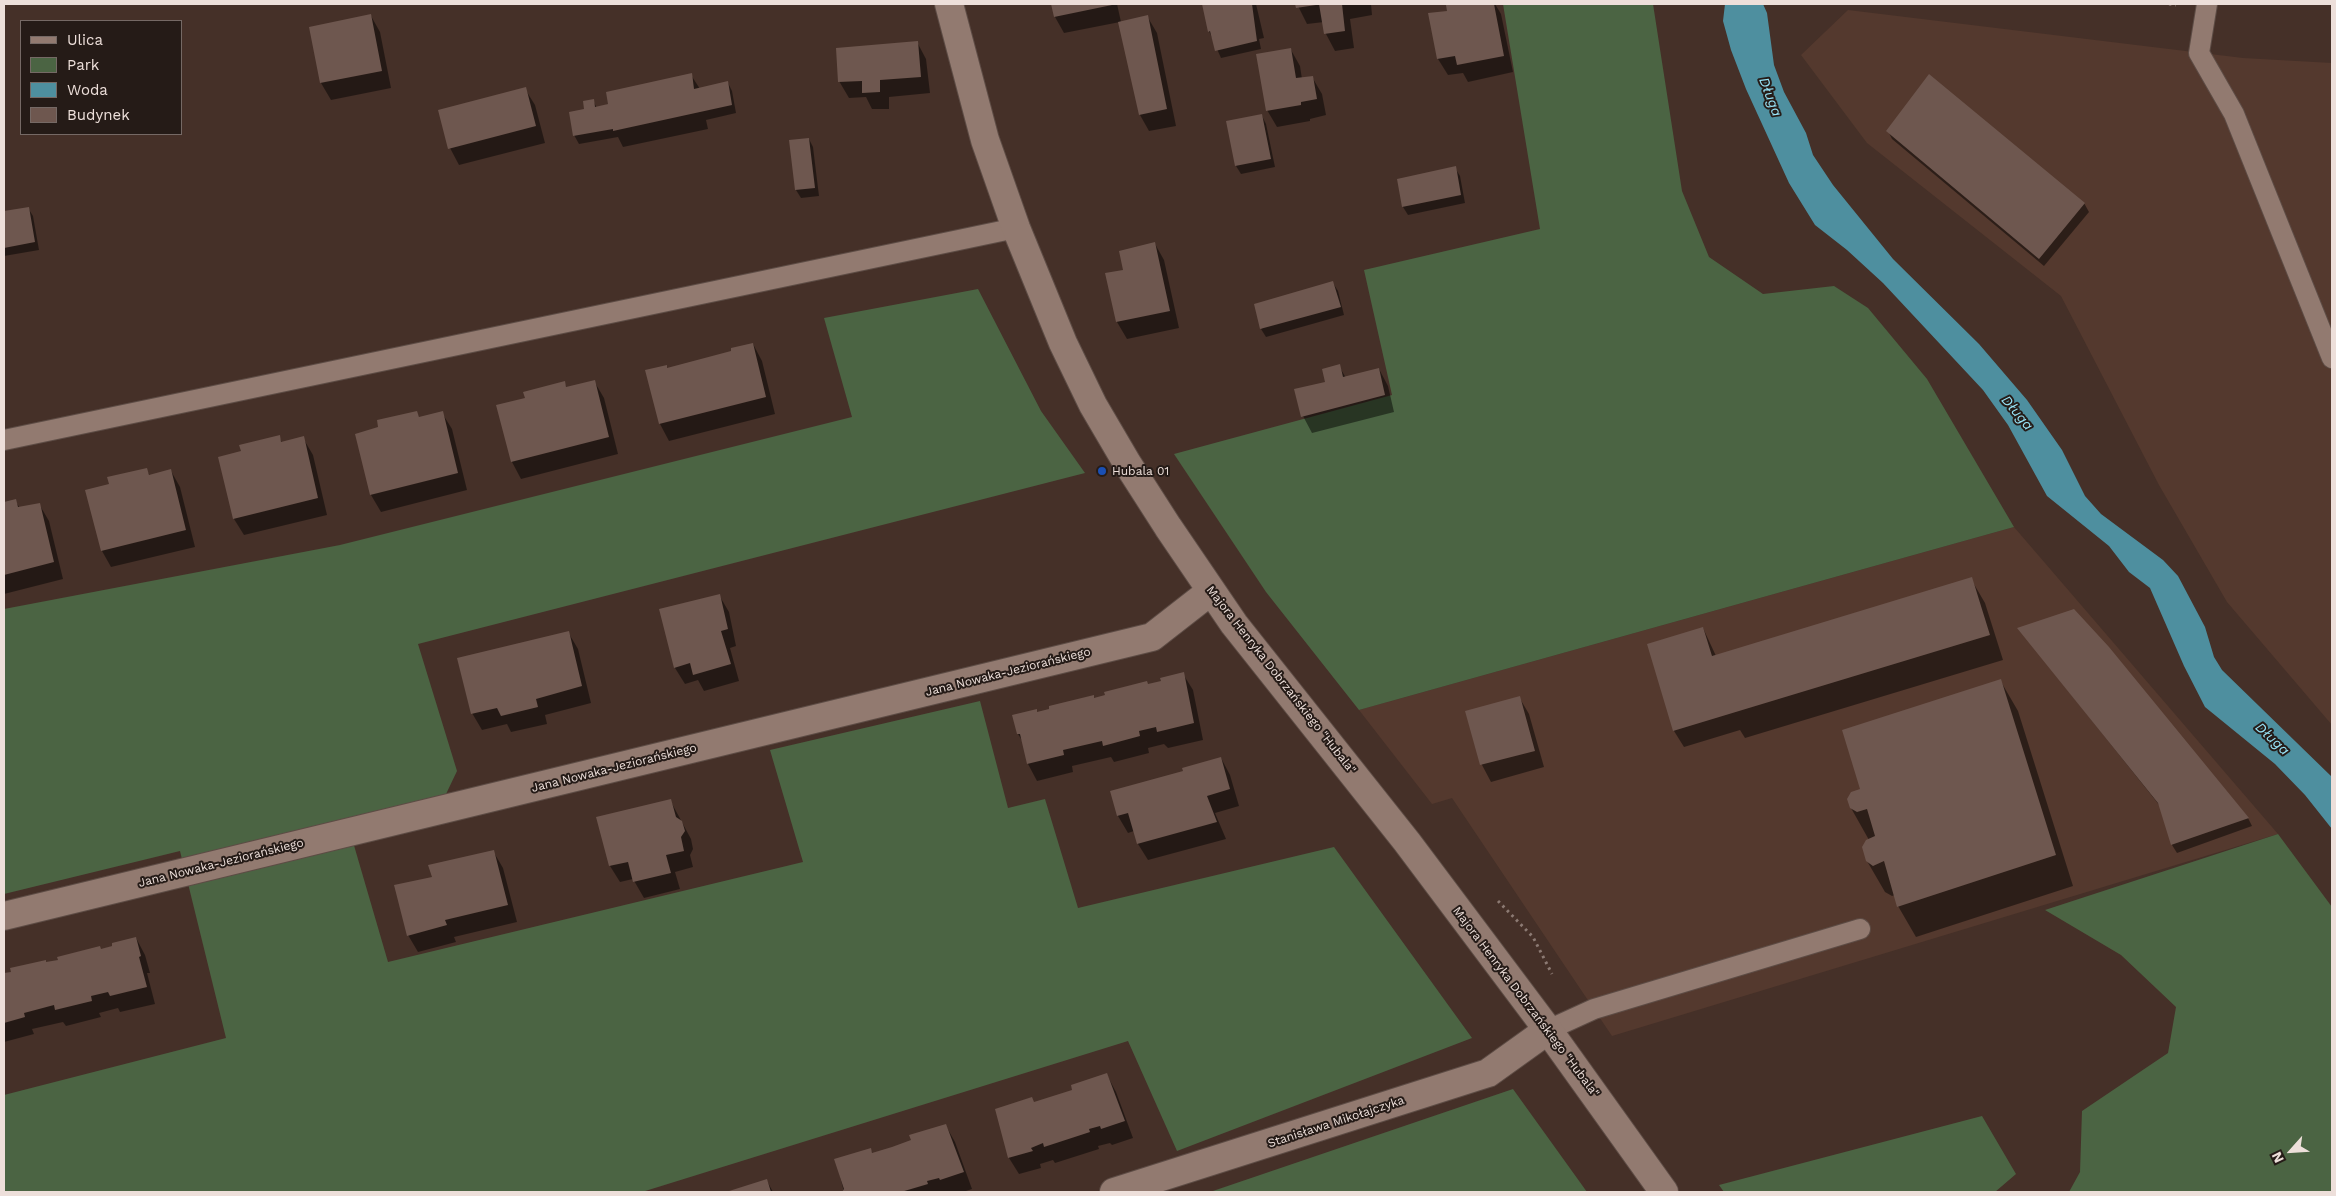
<!DOCTYPE html>
<html>
<head>
<meta charset="utf-8">
<style>
	body { margin:0 }
	#map { position:relative; width:2336px; height:1196px; overflow:hidden; background:#453028; font-family:"Work Sans",sans-serif }
	canvas { display:block }
	.frame { position:absolute; inset:0; border:5px solid #eddfda; pointer-events:none }
	.legend { position:absolute; left:20px; top:20px; width:162px; height:115px; box-sizing:border-box; background:#251b17; border:1px solid #756965; margin:0; padding:6px 9px; list-style:none; font-size:15px; color:#eddfda }
	.legend li { display:flex; align-items:center; gap:10px; height:25px }
	.legend b { width:25px; border:1px solid #756965 }
	.north { position:absolute; left:2266px; top:1126px; width:50px; height:50px; -webkit-text-stroke:4px #251b17; paint-order:stroke; rotate:244deg; font-size:14px; font-weight:700; line-height:20px; text-align:center; color:#eddfda }
	.north::after { content:''; display:block; margin:auto; width:18px; height:22px; background:#eddfda; clip-path:polygon(50% 0,100% 100%,50% 72%,0 100%) }
</style>
</head>
<body>
<div id="map">
<canvas width="2336" height="1196"></canvas>
<div class="frame"></div>
<ul class="legend">
<li><b style="height:6px;background:#927a70"></b>Ulica</li>
<li><b style="height:14px;background:#4b6443"></b>Park</li>
<li><b style="height:14px;background:#4e8f9f"></b>Woda</li>
<li><b style="height:14px;background:#6e574f"></b>Budynek</li>
</ul>
<div class="north">N</div>
</div>
<script>
const ctx = document.querySelector('canvas').getContext('2d');
ctx.lineJoin = 'round';
function fill(path, color) { ctx.fillStyle = color; ctx.fill(path, 'evenodd'); }
const toPath = rows => new Path2D(rows.map(r => 'M' + r).join(''));
function trace(path, color, width, dash) { ctx.strokeStyle = color; ctx.lineWidth = width; ctx.lineCap = dash ? 'butt' : 'round'; ctx.setLineDash(dash || []); ctx.stroke(path); }
function drawText(font, color, halo, rows, align = 'center') {
  ctx.font = font + ' "Work Sans",sans-serif'; ctx.lineWidth = 4; ctx.setLineDash([]); ctx.textBaseline = 'middle'; ctx.strokeStyle = halo; ctx.fillStyle = color; for (const [text, x, y, turn = 0] of rows) {
    ctx.save(); ctx.translate(x, y); ctx.rotate((+turn || 0) * Math.PI / 180); ctx.textAlign = isNaN(turn) ? turn : align; if (halo) ctx.strokeText(text, 0, 0); ctx.fillText(text, 0, 0); ctx.restore();
  }
}
fill(toPath([
	[1848,10,2243,58,2332,63,2332,725,2227,602,2159,485,2061,296,1867,143,1801,55],
	[2014,527,2278,834,1612,1036,1452,798,1432,804,1359,710]
]), '#54392e');
fill(toPath([
	[1503,4,1653,4,1682,191,1709,257,1763,294,1834,286,1868,308,1927,379,2014,527,1359,710,1266,592,1174,454,1392,395,1364,270,1540,229],
	[978,289,1041,411,1085,473,418,644,457,771,437,813,353,842,388,962,803,862,770,750,980,701,1008,808,1045,799,1078,908,1334,847,1472,1038,1177,1151,1128,1041,642,1192,4,1192,4,1095,226,1038,180,851,4,894,4,609,340,545,852,417,824,318],
	[2278,834,2332,907,2332,1192,2069,1192,2080,1172,2082,1111,2168,1053,2176,1007,2121,955,2045,910],
	[1513,1089,1587,1192,1210,1192],
	[1982,1116,2016,1174,1995,1192,1724,1192,1719,1185]
]), '#4b6443');
fill(toPath([
	[1725,4,1763,4,1767,13,1774,65,1784,92,1806,133,1813,155,1833,185,1893,259,1979,344,2027,400,2062,450,2085,496,2101,514,2163,560,2178,576,2205,627,2214,657,2222,670,2332,777,2332,829,2305,795,2275,764,2205,707,2184,666,2150,588,2129,572,2109,546,2047,496,2008,425,1983,390,1883,283,1847,250,1815,225,1789,183,1746,89,1731,50,1723,21]
]), '#4e8f9f');
fill(toPath([
	[1052,4,1117,4,1121,22,1147,16,1157,33,1176,126,1149,131,1140,115,1120,22,1064,33,1055,17],
	[1203,4,1256,4,1264,38,1259,39,1261,49,1221,58,1209,31],
	[1297,4,1371,4,1372,15,1350,19,1354,48,1335,51,1326,34,1324,22,1307,24],
	[1460,4,1495,4,1501,14,1513,72,1468,82,1463,73,1448,75,1438,59,1448,12,1447,6],
	[371,16,380,32,391,88,331,100,321,83,310,28],
	[917,42,926,59,930,93,889,97,889,109,872,109,866,97,849,98,839,81],
	[1291,50,1300,66,1302,79,1312,77,1322,94,1326,115,1310,119,1310,121,1277,127,1267,110],
	[691,75,700,89,728,83,732,91,736,113,706,120,708,129,623,147,618,137,579,144,574,135,585,110,593,101,597,108],
	[525,89,535,105,545,143,459,165,450,148],
	[1262,116,1266,124,1275,167,1241,174,1236,166],
	[1888,131,2084,203,2089,212,2044,266,1892,139],
	[809,139,813,147,819,196,801,198,796,190],
	[1455,168,1460,176,1465,203,1408,215,1403,207,1398,180],
	[28,208,33,216,39,250,4,256,4,212],
	[1155,244,1164,260,1179,328,1127,339,1117,322,1107,274,1125,271],
	[1333,283,1338,291,1344,315,1266,337,1261,329],
	[753,344,762,361,775,414,669,441,660,424,646,371,666,366,668,369,733,352],
	[1339,366,1346,378,1379,369,1388,386,1394,412,1312,433,1303,416],
	[594,381,604,398,618,454,521,479,512,462,498,406,526,399,564,383,567,388],
	[416,412,420,418,442,413,452,429,467,490,381,512,371,495,356,435,380,428],
	[279,437,282,443,303,438,313,455,327,515,244,535,234,519,242,452],
	[146,469,150,476,171,471,180,487,195,547,111,567,102,551,110,485],
	[15,501,20,508,39,504,49,521,63,579,4,594,4,503],
	[1971,579,1985,603,2003,660,1745,738,1740,730,1684,747,1674,731,1703,628,1716,656],
	[719,595,729,612,736,646,730,648,739,681,704,691,698,680,685,684,675,668,660,610],
	[2074,610,2248,818,2252,826,2177,853,2172,845,2160,806,2019,629],
	[568,632,578,649,591,703,545,715,547,724,511,732,507,724,482,730,472,713],
	[1183,674,1193,690,1203,740,1168,748,1164,744,1148,748,1149,753,1114,762,1111,757,1072,766,1073,772,1037,781,1028,764,1023,742,1018,734,1038,713,1093,696,1095,699,1148,686],
	[2000,680,2018,711,2073,886,1916,937,1898,906,1895,895,1892,896,1885,892,1867,861,1869,840,1851,808,1861,790],
	[1519,697,1529,714,1544,767,1491,782,1482,765,1466,712],
	[1221,758,1230,775,1239,806,1215,813,1226,839,1148,860,1138,844,1134,831,1128,833,1118,816,1112,792,1185,772],
	[670,800,691,839,693,849,690,855,693,867,675,872,680,889,644,898,633,879,620,882,610,866],
	[493,851,503,868,517,922,454,937,456,942,418,952,408,935,433,877],
	[136,938,145,955,150,973,147,973,155,1004,120,1012,118,1008,99,1013,101,1017,66,1026,63,1022,32,1029,34,1034,4,1042,4,975,101,950],
	[1107,1075,1116,1092,1133,1138,1112,1145,1110,1143,1098,1146,1099,1149,1055,1163,1053,1160,1040,1164,1041,1168,1019,1174,1009,1158,997,1109,1034,1103,1074,1091],
	[946,1126,955,1142,972,1189,963,1192,844,1192,836,1160,870,1149,873,1154,913,1141],
	[767,1181,773,1192,729,1192]
]), '#0007');
fill(toPath([
	[1051,4,1112,4,1112,5,1054,17],
	[1202,4,1252,4,1257,41,1215,51,1210,31,1208,32],
	[1295,4,1316,4,1316,5,1296,8],
	[1319,4,1342,4,1345,31,1324,34],
	[1454,4,1494,4,1504,56,1457,65,1455,56,1437,59,1428,13,1447,11,1446,5],
	[371,14,382,71,320,83,309,27],
	[1148,15,1167,109,1139,115,1118,22],
	[918,41,921,77,880,80,880,92,862,93,862,81,838,82,836,48],
	[1291,48,1296,78,1313,76,1317,99,1301,102,1301,105,1266,111,1256,54],
	[692,73,694,89,728,81,732,105,613,131,613,129,573,136,569,112,584,109,583,101,594,99,595,107,608,104,606,92],
	[1929,74,2085,203,2039,259,1886,131],
	[526,87,536,126,448,149,438,110],
	[1262,114,1271,159,1235,166,1226,121],
	[809,138,815,188,795,190,789,140],
	[1456,166,1461,195,1402,207,1397,179],
	[29,207,35,242,4,248,4,211],
	[1155,242,1170,311,1116,322,1105,273,1123,270,1119,251],
	[1333,281,1341,307,1260,329,1254,304],
	[753,343,766,397,659,424,645,370,667,365,667,368,731,351,731,348],
	[1340,364,1343,377,1379,368,1385,395,1301,417,1294,389,1325,382,1322,369],
	[595,380,609,437,511,462,496,405,525,398,523,392,565,381,566,387],
	[417,411,419,417,443,411,458,473,370,495,355,434,378,427,377,420],
	[280,435,281,442,304,436,318,498,233,519,218,457,241,451,239,445],
	[147,468,149,475,171,469,186,530,101,551,85,490,109,484,107,477],
	[16,499,18,507,40,503,54,562,4,575,4,502],
	[1972,577,1990,635,1673,731,1647,644,1703,627,1712,656],
	[720,594,728,629,721,631,731,664,693,675,690,663,674,668,659,609],
	[2074,609,2109,647,2249,818,2171,845,2158,803,2017,628],
	[569,631,582,686,536,699,538,707,501,716,497,708,471,714,457,658],
	[1184,672,1194,723,1157,732,1156,727,1139,731,1140,736,1103,746,1102,741,1063,750,1064,755,1027,764,1020,734,1017,734,1012,715,1037,709,1037,712,1049,709,1049,706,1094,695,1094,698,1105,695,1104,692,1147,681,1148,684,1161,681,1160,678],
	[2001,679,2056,855,1897,907,1884,861,1873,866,1866,861,1862,847,1866,840,1875,836,1867,809,1857,812,1850,808,1847,799,1851,792,1860,789,1842,730],
	[1520,696,1535,751,1480,765,1465,711],
	[1221,757,1230,789,1207,796,1217,822,1137,844,1128,813,1117,816,1110,791,1183,771,1182,768],
	[671,799,676,817,682,821,685,831,681,837,684,851,666,855,671,873,633,882,628,862,609,866,596,817],
	[494,850,508,905,445,920,447,925,407,936,394,885,432,877,428,865],
	[136,937,141,956,139,957,147,987,110,996,108,992,91,996,92,1001,55,1010,54,1005,24,1013,25,1017,4,1023,4,973,11,972,10,968,46,960,46,962,58,960,57,957,100,946,101,949,112,946,112,943],
	[1107,1073,1125,1121,1101,1129,1100,1126,1089,1129,1090,1132,1044,1147,1043,1143,1031,1148,1033,1151,1008,1158,995,1109,1032,1097,1034,1102,1072,1090,1071,1085],
	[946,1124,964,1172,940,1180,939,1178,927,1181,928,1184,901,1192,842,1192,844,1189,834,1159,871,1148,872,1153,892,1147,911,1140,909,1135],
	[767,1179,771,1192,726,1192]
]), '#6e574f');
const service = toPath([
	[2207,4,2199,53,2234,114,2332,358],
	[4,440,1016,228],
	[1548,1030,1594,1009,1860,929]
]);
const minor = toPath([
	[949,4,985,140,1016,228,1063,343,1093,405,1127,463,1168,527,1234,624,1407,842,1548,1030,1664,1192],
	[4,916,1152,637,1211,591],
	[1114,1192,1488,1073,1548,1030]
]);
trace(service, '#5d4c45', 22);
trace(minor, '#5d4c45', 30);
trace(toPath([
	[2169,4,2176,5],
	[1498,901,1533,937,1552,974]
]), '#8c7a73', 3, [2.5, 4]);
trace(service, '#927a70', 20);
trace(minor, '#927a70', 28);
for (const [x, y, r, color] of [
	[1102,471,5,"#1a4fb4"]
]) { const dot = new Path2D(); dot.arc(x, y, r, 0, 2 * Math.PI); ctx.fillStyle = color; ctx.fill(dot); trace(dot, '#251b17', 2); }
drawText('12px', '#eddfda', '#251b17', [
	["Hubala 01",1112,471]
], 'left');
drawText('12px', '#eddfda', '#251b17', [
	["Jana Nowaka-Jeziorańskiego",1008,672,-14],
	["Majora Henryka Dobrzańskiego \"Hubala\"",1281,680,52],
	["Jana Nowaka-Jeziorańskiego",614,768,-14],
	["Jana Nowaka-Jeziorańskiego",221,863,-14],
	["Majora Henryka Dobrzańskiego \"Hubala\"",1526,1002,53],
	["Stanisława Mikołajczyka",1336,1122,-18]
]);
drawText('italic 14px', '#99e5f9', '#251b17', [
	["Długa",1770,97,69],
	["Długa",2017,413,50],
	["Długa",2272,739,43]
]);
</script>
</body>
</html>
